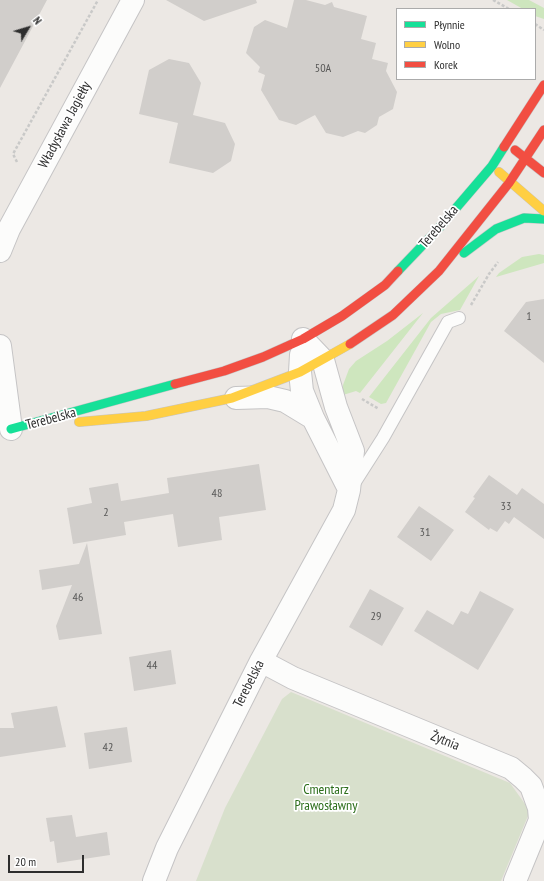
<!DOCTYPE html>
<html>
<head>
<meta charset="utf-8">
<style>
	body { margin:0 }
	#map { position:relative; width:544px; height:881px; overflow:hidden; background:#ece8e4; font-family:"PT Sans Narrow",sans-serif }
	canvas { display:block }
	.legend { position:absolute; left:396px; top:8px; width:140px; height:72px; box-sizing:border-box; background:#fff; border:1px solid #ababab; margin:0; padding:5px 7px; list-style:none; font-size:12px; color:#2e2e2e }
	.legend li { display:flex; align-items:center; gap:8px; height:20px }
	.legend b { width:20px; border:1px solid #ababab }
	.north { position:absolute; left:8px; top:8px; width:40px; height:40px; -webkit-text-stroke:3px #fff; paint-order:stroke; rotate:52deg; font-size:11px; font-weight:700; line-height:16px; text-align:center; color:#2e2e2e }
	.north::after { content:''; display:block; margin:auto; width:14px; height:18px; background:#2e2e2e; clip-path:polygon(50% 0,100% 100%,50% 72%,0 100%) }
	.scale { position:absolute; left:8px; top:855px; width:76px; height:18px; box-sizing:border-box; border:2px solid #2e2e2e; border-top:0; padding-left:5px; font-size:12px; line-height:14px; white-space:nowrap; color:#2e2e2e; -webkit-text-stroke:3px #fff; paint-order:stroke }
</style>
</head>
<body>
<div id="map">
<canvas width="544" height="881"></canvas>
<ul class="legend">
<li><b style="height:5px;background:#16e098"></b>Płynnie</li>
<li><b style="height:5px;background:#ffcf43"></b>Wolno</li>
<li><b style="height:5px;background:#f24e42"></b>Korek</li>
</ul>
<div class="north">N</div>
<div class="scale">20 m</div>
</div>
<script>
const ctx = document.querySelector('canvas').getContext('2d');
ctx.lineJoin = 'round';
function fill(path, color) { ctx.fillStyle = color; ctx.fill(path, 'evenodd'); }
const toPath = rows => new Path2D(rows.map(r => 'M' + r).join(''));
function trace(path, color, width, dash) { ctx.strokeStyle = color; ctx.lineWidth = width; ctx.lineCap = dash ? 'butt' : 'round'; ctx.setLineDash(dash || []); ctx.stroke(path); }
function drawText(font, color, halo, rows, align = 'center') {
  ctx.font = font + ' "PT Sans Narrow",sans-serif'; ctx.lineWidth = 3.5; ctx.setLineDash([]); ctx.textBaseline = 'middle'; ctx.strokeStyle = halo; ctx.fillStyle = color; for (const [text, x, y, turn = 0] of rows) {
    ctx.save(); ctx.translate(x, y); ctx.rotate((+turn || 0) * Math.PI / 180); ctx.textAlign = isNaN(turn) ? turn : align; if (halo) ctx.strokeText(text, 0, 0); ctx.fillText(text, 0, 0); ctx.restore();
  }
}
fill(toPath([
	[507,0,529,0,544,8,544,19,535,16,535,9,523,9],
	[539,254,544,255,544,263,496,277,499,273,522,257],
	[479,276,460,310,441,314,431,322,386,403,381,404,369,397,431,318],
	[423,313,360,393,356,391,343,395,343,385,349,369,356,361,387,341]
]), '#cee6be');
fill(toPath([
	[291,692,510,783,530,811,501,881,196,881,225,808,282,699]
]), '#d8e0cc');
fill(toPath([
	[0,0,47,0,0,88],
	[166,0,256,0,257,3,204,21],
	[294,0,306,0,325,5,332,2,334,7,367,16,361,39,376,43,372,59,388,63,386,71,397,92,393,109,379,117,377,125,365,133,358,131,343,137,326,133,315,115,296,125,279,120,261,90,265,75,258,72,260,67,246,53,254,27,265,20,287,28],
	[169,59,189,63,201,83,193,115,225,123,235,144,231,161,213,173,169,163,178,123,139,114,149,70],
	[544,299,544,363,504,331,526,302],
	[259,464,266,510,219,517,222,540,178,547,173,514,124,522,126,535,73,544,67,508,92,503,89,488,118,483,121,501,169,493,167,478],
	[489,475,517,495,522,488,544,504,544,539,514,517,509,524,505,521,497,532,490,528,489,530,465,512,475,498,473,497],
	[419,506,454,530,431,561,397,537],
	[87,543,102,634,59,640,56,626,72,585,42,590,39,570,79,564],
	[370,589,404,608,382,646,349,627],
	[480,591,514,609,478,670,414,631,427,610,453,625,461,611,468,614],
	[171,650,176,684,134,691,129,657],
	[57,706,66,747,0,757,0,728,14,728,11,713],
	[127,727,132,762,89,769,84,733],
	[72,815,76,837,107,832,110,855,57,863,54,841,50,842,46,818]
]), '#d1cecb');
const lane = toPath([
	[353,485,383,438,448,322,459,318]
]);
const street = toPath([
	[0,251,9,229,133,0],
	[0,346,11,429],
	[301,355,300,372,302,391,313,418,349,489],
	[236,398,268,397,285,401,313,418],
	[261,661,293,678,511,768,523,778,531,786,539,808,540,820,515,881],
	[154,881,167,848,261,661,344,510,349,490,353,451,336,407,323,360,303,339]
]);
const fast = toPath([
	[464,253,496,229,524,218,544,219],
	[398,271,439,228,492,166,504,147],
	[11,429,175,384]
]);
const slow = toPath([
	[499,172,544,211],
	[79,422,146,416,232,398,300,372,350,344]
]);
const jam = toPath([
	[504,147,544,85],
	[515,150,544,173],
	[350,344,393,315,439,271,509,183,544,130],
	[175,384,224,371,263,357,303,339,342,316,385,285,398,271]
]);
trace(lane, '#c5c4c5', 14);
trace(street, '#c5c4c5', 24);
trace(fast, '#c5c4c5', 10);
trace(slow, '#c5c4c5', 10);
trace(jam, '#c5c4c5', 10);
trace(toPath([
	[493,0,509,9],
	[535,24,544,30],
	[17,162,13,154,98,0],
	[471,305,489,274,498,262],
	[362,399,379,409]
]), '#c9c9c8', 2.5, [3, 2]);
trace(lane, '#fcfcfb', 12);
trace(street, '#fcfcfb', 22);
trace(fast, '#16e098', 9);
trace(slow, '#ffcf43', 9);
trace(jam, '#f24e42', 9);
drawText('12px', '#585857', null, [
	["50A",323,69],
	["1",529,317],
	["48",217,494],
	["33",506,507],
	["2",106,513],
	["31",425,533],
	["46",78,598],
	["29",376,617],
	["44",152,666],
	["42",108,748]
]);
drawText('14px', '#2e2e2e', '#fff', [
	["Władysława Jagiełły",65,125,-62],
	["Terebelska",439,227,-49],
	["Terebelska",51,419,-15],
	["Terebelska",249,684,-63],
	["Żytnia",445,741,22]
]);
drawText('14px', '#2c6e1b', '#fff', [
	["Cmentarz",326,790],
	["Prawosławny",326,806]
]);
</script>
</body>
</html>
